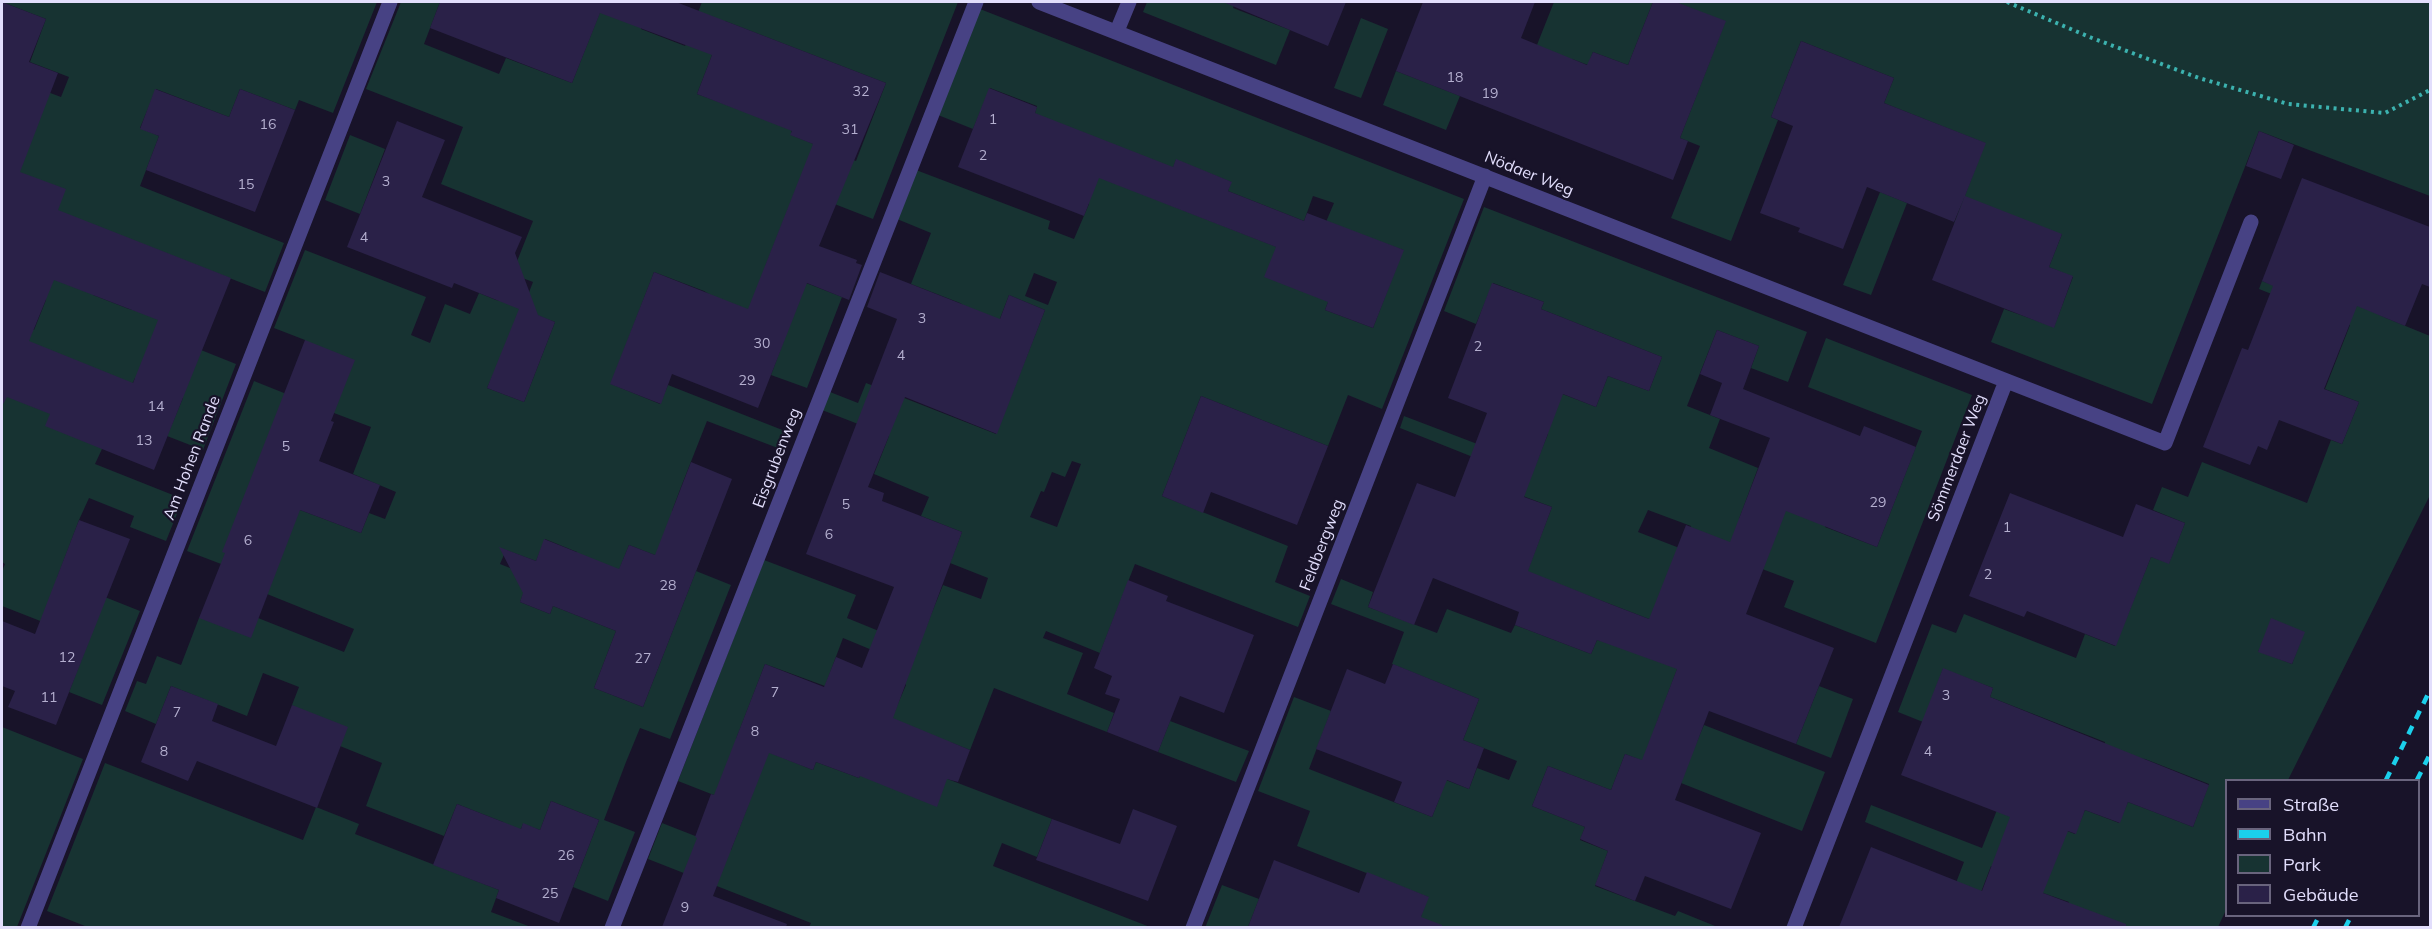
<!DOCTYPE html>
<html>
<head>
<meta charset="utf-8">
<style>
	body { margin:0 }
	#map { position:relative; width:2432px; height:929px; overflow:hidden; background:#181329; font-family:Mulish,sans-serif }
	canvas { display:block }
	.frame { position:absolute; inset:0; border:3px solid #e2defc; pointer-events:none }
	.legend { position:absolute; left:2225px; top:779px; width:195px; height:138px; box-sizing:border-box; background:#181329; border:2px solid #69647d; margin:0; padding:8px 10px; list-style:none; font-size:18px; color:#e2defc }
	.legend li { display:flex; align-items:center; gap:12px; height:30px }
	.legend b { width:30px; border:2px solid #69647d }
</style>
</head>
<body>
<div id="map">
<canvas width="2432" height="929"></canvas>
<div class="frame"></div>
<ul class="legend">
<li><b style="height:8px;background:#474284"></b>Straße</li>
<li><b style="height:8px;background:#1bd0eb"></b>Bahn</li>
<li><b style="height:16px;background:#173332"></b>Park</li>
<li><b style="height:16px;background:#2a2148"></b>Gebäude</li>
</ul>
</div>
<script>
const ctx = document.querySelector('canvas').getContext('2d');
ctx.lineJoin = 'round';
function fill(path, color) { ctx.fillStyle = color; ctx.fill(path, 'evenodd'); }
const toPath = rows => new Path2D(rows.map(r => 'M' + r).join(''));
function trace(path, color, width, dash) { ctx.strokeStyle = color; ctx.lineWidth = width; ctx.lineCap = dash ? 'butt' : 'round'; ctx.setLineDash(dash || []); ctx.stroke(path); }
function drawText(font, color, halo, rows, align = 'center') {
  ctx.font = font + ' Mulish,sans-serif'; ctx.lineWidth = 4.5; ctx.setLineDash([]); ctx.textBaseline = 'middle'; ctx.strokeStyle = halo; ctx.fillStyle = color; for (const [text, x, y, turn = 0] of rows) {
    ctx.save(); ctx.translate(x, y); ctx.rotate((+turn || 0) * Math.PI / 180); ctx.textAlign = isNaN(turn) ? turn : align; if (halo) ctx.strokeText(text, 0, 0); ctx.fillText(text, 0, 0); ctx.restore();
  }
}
fill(toPath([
	[2,2,377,2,333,113,299,100,295,110,240,89,229,117,156,89,140,128,159,136,140,186,284,243,265,292,117,234,93,295,129,309,167,318,161,334,236,364,203,450,167,436,183,398,135,378,95,464,183,499,166,541,130,527,134,516,89,498,79,520,57,578,140,611,102,705,69,692,89,640,2,606,2,571,5,564,2,562,2,394,44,411,12,353,15,322,34,330,46,300,45,240,2,223,2,109,13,79,61,97,69,77,30,62,46,19],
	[401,2,440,2,424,44,499,74,506,58,572,83,604,2,651,2,641,29,685,46,702,2,958,2,873,219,796,189,765,267,842,297,807,388,771,375,784,340,704,291,654,272,611,384,660,404,668,385,790,433,783,450,707,421,681,487,672,511,713,527,696,571,731,585,670,739,640,728,626,762,604,820,635,832,608,901,573,887,599,820,551,801,540,830,523,824,515,842,503,822,457,804,444,836,366,806,382,763,340,746,292,705,299,687,263,673,247,716,171,686,156,724,125,711,137,681,146,684,157,656,181,665,199,618,258,618,344,652,354,629,267,594,271,583,187,551,254,381,284,393,300,510,361,533,369,513,385,519,396,492,353,474,371,427,334,413,305,340,274,328,305,250,426,297,411,335,430,343,445,304,470,314,479,293,496,300,524,305,533,282,512,274,533,221,441,184,463,127,366,89],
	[725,21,886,83,856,161,791,135,792,129,697,94],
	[523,310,555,322,524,402,487,388],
	[545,539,577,552,571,568,613,585,629,545,696,571,643,707,594,688,616,631,553,606,550,614,520,602,530,576,500,564,506,550,536,561],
	[1147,2,1235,2,1233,8,1290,30,1276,65,1143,12],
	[1554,2,1653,2,1628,65,1593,52,1588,65,1572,59,1529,65],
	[1675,2,2430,2,2430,196,2259,131,2152,404,1991,342,2004,309,2054,327,2073,277,2049,267,2062,234,2004,243,1954,224,1985,143,1884,103,1894,78,1801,41,1771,117,1778,120,1731,241,1671,218,1700,146,1680,138,1725,22],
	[980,9,1464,199,1382,409,1348,395,1328,446,1201,396,1162,496,1288,546,1275,582,1310,596,1298,627,1135,564,1100,653,1046,631,1043,638,1083,653,1067,694,1114,713,1107,732,994,688,970,750,950,742,937,775,1052,819,1037,857,1002,843,993,866,1150,927,809,927,811,923,648,859,662,823,731,850,747,808,678,781,764,560,856,595,847,618,918,647,943,585,981,599,988,578,950,563,962,532,921,516,929,497,874,474,889,436,822,410,830,392,858,403,866,383,996,434,1045,310,1009,295,996,329,960,303,911,284,931,233,897,219,916,170,1050,221,1048,229,1074,239,1089,204,1035,113,1037,106,990,88,973,129,938,115],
	[1176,160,1231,182,1228,191,1304,221,1313,196,1334,203,1326,222,1403,250,1373,328,1325,310,1340,272,1160,201],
	[1034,273,1057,282,1048,305,1025,296],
	[1072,461,1081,464,1057,527,1030,517,1041,491,1044,492,1052,472,1065,477],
	[843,638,884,655,906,685,894,713,865,761,859,778,816,762,813,770,736,739,765,664,825,686],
	[1361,18,1388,29,1361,98,1334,88],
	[1396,71,1460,96,1446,130,1383,105],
	[350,135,385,149,360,214,325,200],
	[1880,192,1907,203,1871,295,1843,285],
	[1484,207,1807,332,1788,382,1751,368,1759,346,1717,330,1687,406,1720,419,1709,448,1758,468,1739,519,1801,472,1840,487,1825,527,1877,547,1922,431,1808,387,1826,338,1972,395,1876,643,1784,607,1794,581,1725,555,1649,619,1527,572,1552,507,1515,493,1493,465,1400,428,1404,416,1535,466,1548,434,1514,421,1529,381,1596,407,1608,376,1649,391,1662,357,1541,309,1544,302,1493,283,1476,324,1444,311],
	[1648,510,1691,526,1682,549,1638,532],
	[2262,281,2316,302,2322,287,2386,318,2430,336,2430,495,2288,780,2226,780,2226,910,2218,927,2059,927,2069,902,2043,893,1991,866,1970,921,1962,918,1959,927,1939,927,1964,862,1865,822,1871,805,1982,848,1999,805,2075,834,2085,810,2119,823,2128,802,2193,827,2209,784,2145,759,2101,755,2105,742,1990,697,1993,688,1943,669,1923,722,1898,712,1932,624,1956,633,1964,614,2076,658,2085,634,2115,646,2151,557,2169,563,2185,523,2153,510,2162,487,2188,497,2202,462,2307,503,2331,440,2342,444,2359,402,2325,389,2350,325,2259,289],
	[2304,632,2292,664,2258,651],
	[1341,579,1373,592,1368,607,1437,633,1447,609,1511,633,1515,625,1591,654,1597,640,1682,656,1654,730,1695,746,1704,725,1825,772,1802,831,1681,783,1683,776,1625,754,1611,790,1548,766,1532,806,1585,827,1580,840,1608,851,1595,886,1675,916,1678,911,1720,928,1417,927,1428,897,1297,846,1310,811,1258,791,1294,697,1331,711,1309,769,1432,817,1440,797,1402,782,1433,775,1469,789,1477,768,1509,780,1517,761,1463,740,1479,699,1392,664,1404,632,1331,604],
	[1819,686,1853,699,1831,758,1796,744],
	[1170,721,1249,751,1236,782,1158,752],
	[2,727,83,759,17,927,2,927],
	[105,763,303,840,316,807,359,824,355,834,499,890,491,912,531,927,90,928,47,911],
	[1222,885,1259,899,1248,927,1205,928]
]), '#173332');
fill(toPath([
	[2,2,46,19,29,62,58,73,20,172,66,189,58,210,231,278,154,470,45,426,50,414,7,397,2,406],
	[54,280,158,320,133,383,29,341],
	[440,2,676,2,886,83,819,246,857,260,856,263,862,265,849,300,807,283,758,408,672,374,661,404,610,384,654,272,748,309,813,144,790,135,792,131,697,94,712,55,600,13,572,83,430,28],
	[1223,2,1346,2,1328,46],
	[1423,2,1535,2,1521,38,1587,65,1593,52,1628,65,1653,2,1676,2,1726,21,1680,138,1688,141,1673,180,1396,71],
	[1801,41,1894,78,1884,103,1986,143,1965,196,2062,234,2049,267,2073,276,2054,328,1932,280,1965,196,1954,222,1867,187,1843,249,1798,232,1800,228,1760,213,1793,126,1771,117],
	[989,88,1037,107,1035,113,1173,167,1176,159,1232,182,1228,191,1304,221,1307,213,1404,250,1373,328,1325,310,1328,302,1264,277,1276,247,1099,178,1084,216,958,167],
	[155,89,229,117,240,89,295,110,255,212,146,170,159,136,140,129],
	[397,121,445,140,422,197,522,237,515,253,538,315,555,322,524,402,487,388,519,309,454,283,452,288,347,247],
	[2259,131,2294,145,2281,179,2246,166],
	[2302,178,2430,227,2430,287,2422,284,2405,326,2357,306,2324,389,2359,402,2342,444,2279,420,2267,450,2258,446,2250,465,2203,447,2242,348,2248,350,2273,286,2262,281],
	[880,272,1000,319,1009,295,1045,310,997,434,905,397,868,487,884,493,882,501,962,532,893,718,970,750,958,782,947,779,937,807,860,776,859,778,816,762,813,770,769,753,713,896,787,924,786,927,662,927,697,838,695,837,711,794,714,795,765,664,824,687,836,657,862,668,894,587,806,554,897,319,867,307],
	[1492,283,1544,302,1541,309,1662,357,1649,391,1608,376,1596,407,1563,394,1524,497,1552,507,1528,571,1610,604,1649,619,1686,525,1730,542,1770,438,1710,415,1722,383,1700,374,1717,330,1759,346,1743,389,1860,436,1864,426,1916,447,1877,547,1786,511,1746,614,1834,648,1819,686,1796,744,1709,711,1675,800,1761,833,1731,909,1645,876,1635,901,1595,885,1608,851,1580,839,1585,827,1532,806,1548,766,1611,790,1625,754,1642,760,1677,669,1597,640,1591,654,1515,625,1519,612,1433,578,1414,625,1368,607,1417,483,1455,497,1487,413,1448,398],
	[305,340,355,360,331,421,334,422,319,461,380,485,361,533,300,510,251,638,199,618,225,553,222,552],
	[1201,396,1328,446,1297,525,1211,492,1203,513,1162,496],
	[691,462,732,479,643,707,594,688,616,631,553,606,550,614,520,602,523,593,499,547,536,561,544,539,619,569,629,545,655,555],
	[2010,493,2123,537,2136,504,2185,523,2169,564,2151,557,2116,646,2027,611,2024,617,1969,596],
	[79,520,130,539,56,725,8,707,15,691,2,686,2,621,35,634],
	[1128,580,1168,596,1166,601,1254,635,1224,713,1180,696,1158,752,1107,732,1120,699,1105,694,1112,676,1094,668],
	[2271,618,2305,632,2292,664,2258,652],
	[1393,664,1479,699,1463,740,1484,748,1469,789,1447,780,1432,817,1394,802,1402,782,1316,749,1347,669,1385,684],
	[1943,668,1993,688,1990,697,2209,785,2193,827,2128,802,2120,823,2085,810,2076,834,2068,831,2043,893,2126,924,2126,927,1839,927,1871,847,1982,891,2010,817,1901,775],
	[171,686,218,704,212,721,276,746,292,705,348,727,317,808,197,761,188,781,141,762],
	[551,801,599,820,559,923,496,898,499,890,433,865,457,804,521,829,523,823,540,830],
	[1133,809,1177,826,1148,901,1036,860,1052,819,1120,844],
	[1274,860,1359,893,1367,872,1429,897,1421,917,1442,925,1442,927,1248,927]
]), '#2a2148');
trace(toPath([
	[2007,2,2092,38,2199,78,2288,104,2385,113,2430,90]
]), '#3cb2af', 4, [3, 4.5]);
trace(toPath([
	[1039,2,2165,443,2251,222],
	[1117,31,1129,2],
	[28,928,390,2],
	[612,928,976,2],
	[1193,928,1485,176],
	[1794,928,2006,381]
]), '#474284', 15);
trace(toPath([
	[2386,780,2430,690],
	[2417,780,2430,754],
	[2313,928,2319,916],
	[2345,928,2351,916]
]), '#1bd0eb', 4.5, [9, 8]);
drawText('14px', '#b4afcf', null, [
	["18",1455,78],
	["32",861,92],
	["19",1490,94],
	["1",993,120],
	["16",268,125],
	["31",850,130],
	["2",983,156],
	["3",386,182],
	["15",246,185],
	["4",364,238],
	["3",922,319],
	["30",762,344],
	["2",1478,347],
	["4",901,356],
	["29",747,381],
	["14",156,407],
	["13",144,441],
	["5",286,447],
	["29",1878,503],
	["5",846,505],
	["1",2007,528],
	["6",829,535],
	["6",248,541],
	["2",1988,575],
	["28",668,586],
	["12",67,658],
	["27",643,659],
	["7",775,693],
	["3",1946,696],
	["11",49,698],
	["7",177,713],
	["8",755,732],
	["8",164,752],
	["4",1928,752],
	["26",566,856],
	["25",550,894],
	["9",685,908]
]);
drawText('16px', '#e2defc', '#181329', [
	["Nödaer Weg",1529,174,22],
	["Am Hohen Rande",192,458,-69],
	["Eisgrubenweg",777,458,-69],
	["Sömmerdaer Weg",1957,458,-69],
	["Feldbergweg",1322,545,-69]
]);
</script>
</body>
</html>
